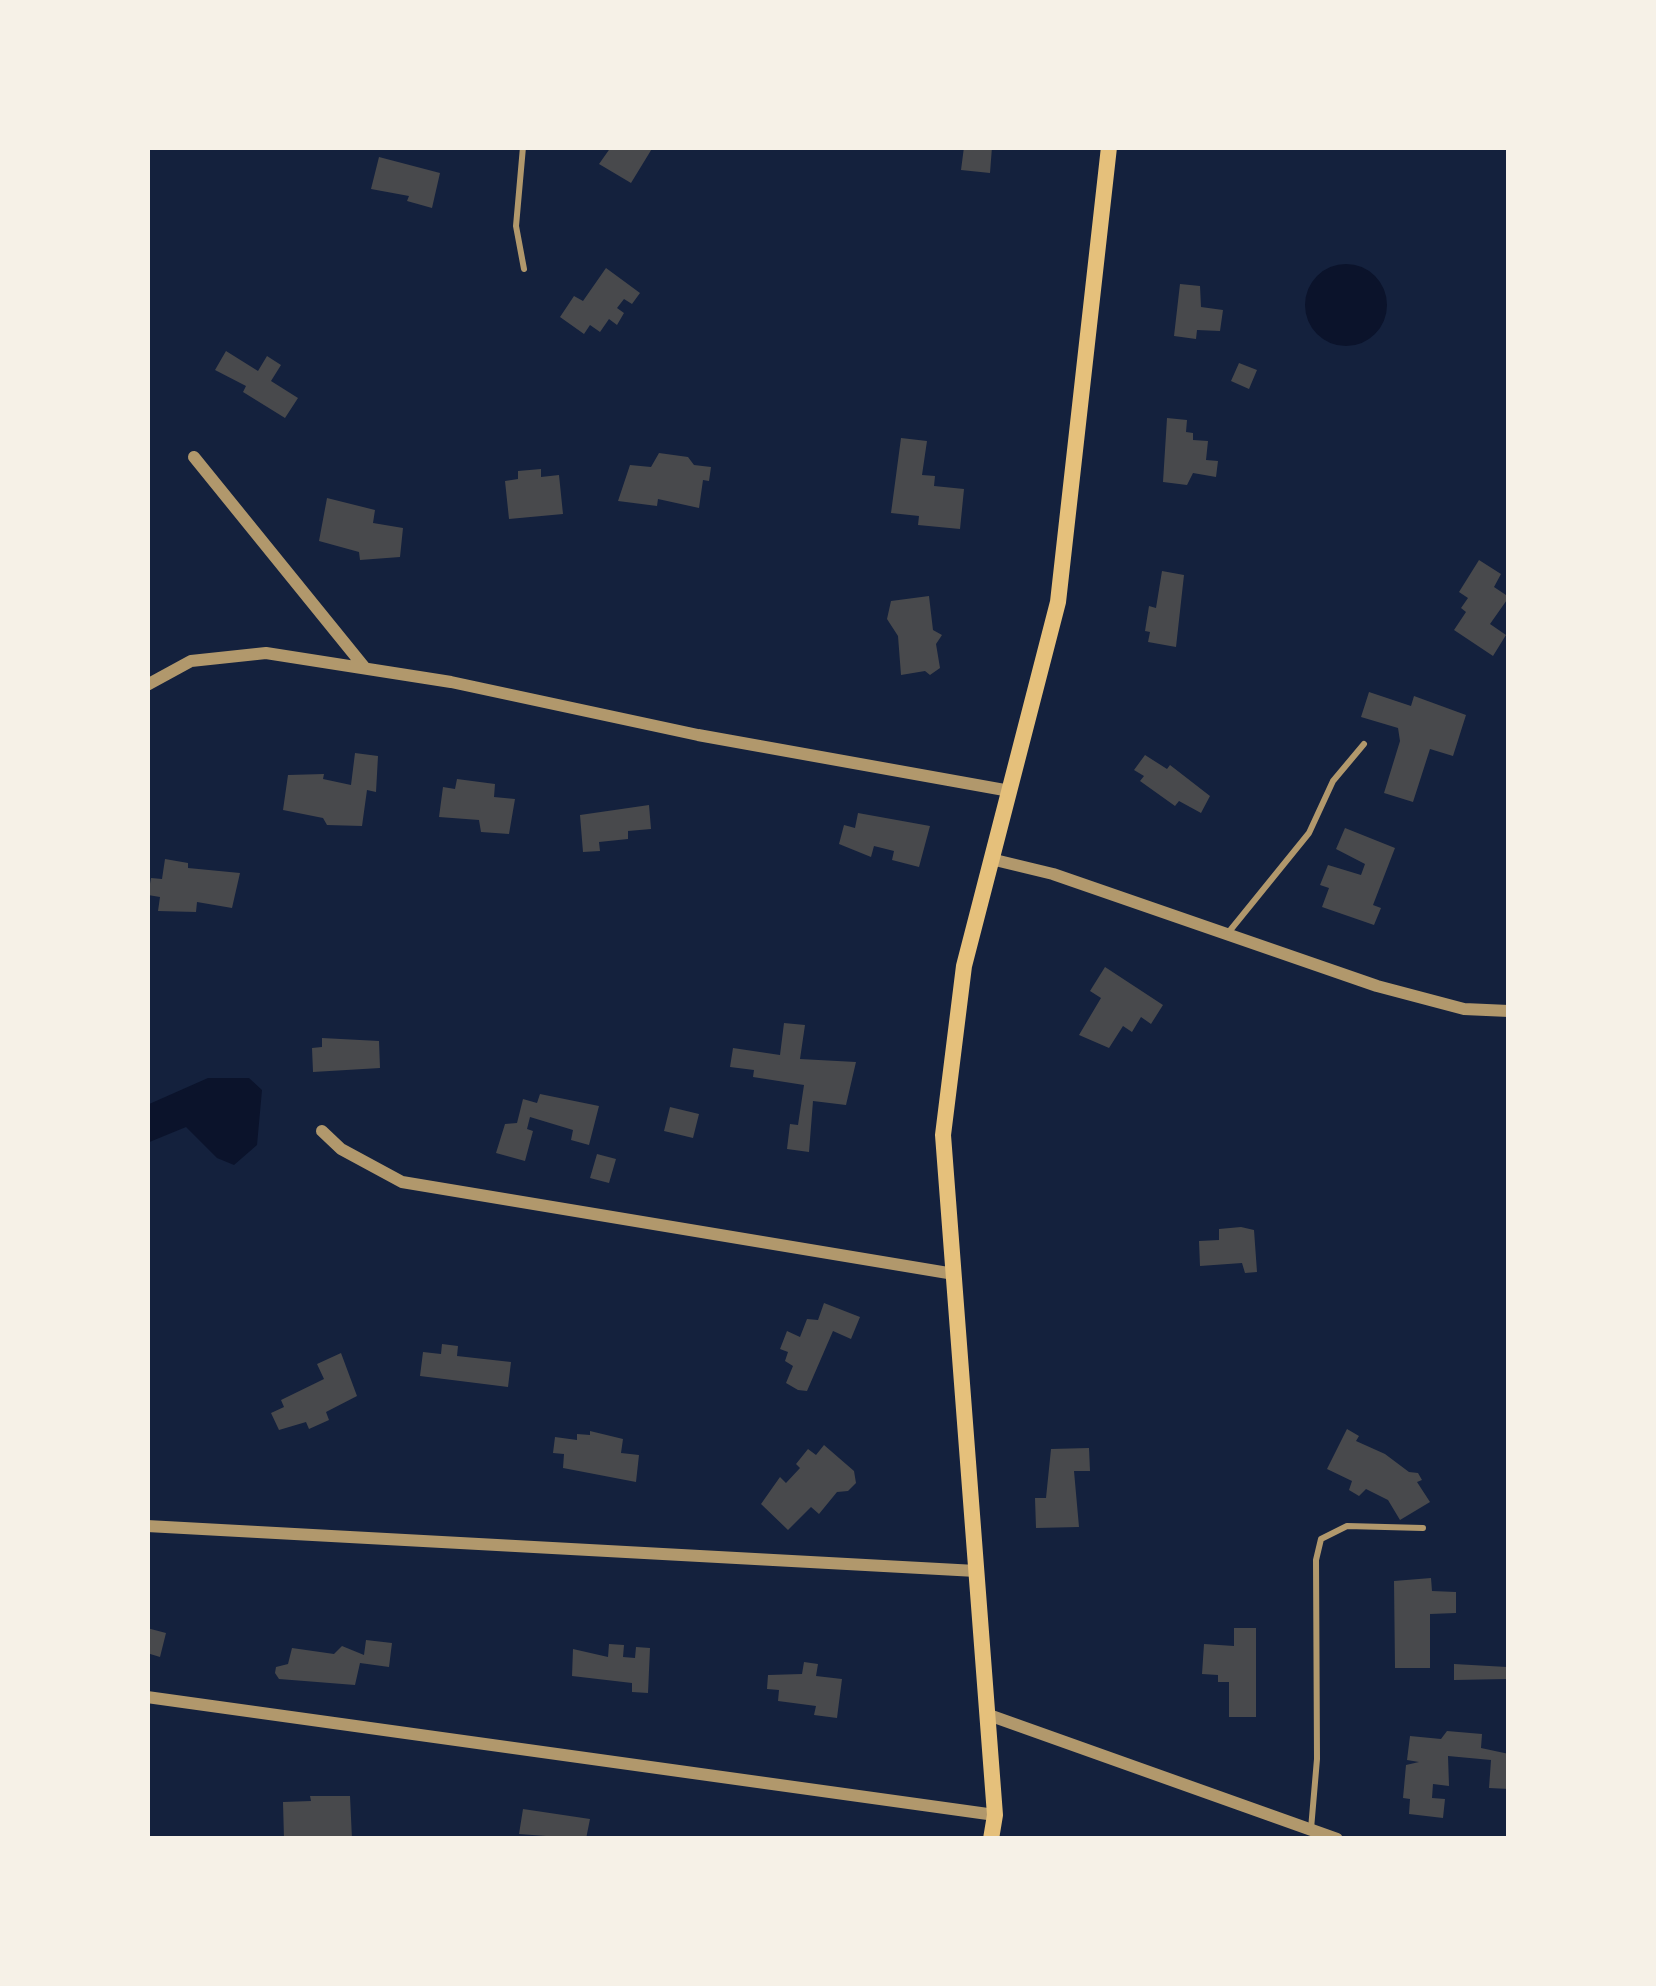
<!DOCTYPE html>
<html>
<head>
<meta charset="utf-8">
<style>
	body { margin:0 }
	#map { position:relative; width:1656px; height:1986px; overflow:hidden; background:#14213d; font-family:Jost,sans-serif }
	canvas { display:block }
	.frame { position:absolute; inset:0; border:150px solid #f6f1e7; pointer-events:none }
</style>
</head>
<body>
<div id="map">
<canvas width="1656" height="1986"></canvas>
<div class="frame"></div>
</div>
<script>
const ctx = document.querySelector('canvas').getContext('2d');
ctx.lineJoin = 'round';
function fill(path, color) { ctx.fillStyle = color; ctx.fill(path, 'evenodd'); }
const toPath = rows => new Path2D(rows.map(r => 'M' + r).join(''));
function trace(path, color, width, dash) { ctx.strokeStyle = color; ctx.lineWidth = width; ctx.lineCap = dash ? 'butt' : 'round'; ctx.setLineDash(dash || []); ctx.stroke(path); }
fill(toPath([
	'1305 305a41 41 0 1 1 82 0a41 41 0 1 1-82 0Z',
	[208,1078,249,1078,262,1090,257,1145,234,1165,217,1158,186,1127,147,1143,147,1105]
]), '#0b132b');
fill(toPath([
	[611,147,653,147,631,183,599,164],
	[964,147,992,147,990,173,961,170],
	[379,157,440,173,432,208,407,201,409,196,371,189],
	[606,268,640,293,632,304,624,299,617,308,624,313,617,325,609,319,600,332,590,325,584,334,560,317,574,296,583,301],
	[1180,284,1200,286,1201,307,1223,310,1220,331,1197,330,1196,339,1174,336],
	[226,351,258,371,267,356,281,365,271,381,298,398,285,418,243,392,246,386,215,370],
	[1239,363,1257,370,1249,389,1231,381],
	[1167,418,1187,420,1186,432,1193,433,1193,440,1208,441,1206,460,1218,461,1216,477,1193,473,1187,485,1163,482],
	[901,438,927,441,922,475,935,476,934,486,964,489,960,529,918,525,919,516,891,513],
	[659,453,688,457,694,465,711,467,709,481,703,480,699,508,658,499,657,506,618,501,630,465,651,467],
	[541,469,541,477,559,475,563,514,509,519,505,481,518,479,518,471],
	[327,498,375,510,373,523,403,528,400,557,360,560,359,552,319,541],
	[1479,560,1501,574,1494,587,1509,597,1490,624,1506,635,1493,656,1454,630,1466,612,1461,608,1468,598,1459,592],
	[1162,571,1184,575,1176,647,1148,642,1150,632,1145,631,1149,606,1156,608],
	[929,596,933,630,942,635,936,644,940,668,930,675,925,671,901,675,898,636,887,619,891,601],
	[1369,692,1411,706,1414,696,1466,715,1453,756,1430,749,1413,802,1384,793,1400,741,1398,728,1361,717],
	[355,753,378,756,376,792,367,790,362,826,327,825,323,818,283,810,288,775,324,774,323,779,351,785],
	[1145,755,1167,769,1170,765,1210,796,1201,813,1179,801,1175,806,1140,781,1144,776,1134,770],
	[457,779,495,784,494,797,515,799,509,834,481,832,479,820,439,817,443,787,455,789],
	[649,805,651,829,628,831,628,839,599,842,600,851,583,852,580,815],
	[858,813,930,826,919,867,892,860,894,851,874,846,871,857,839,844,844,825,855,828],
	[1345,828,1395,848,1373,905,1381,908,1374,925,1322,907,1329,888,1320,885,1328,865,1361,875,1365,864,1336,849],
	[165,859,188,863,188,868,240,873,232,908,197,902,196,912,158,911,160,897,148,895,151,878,162,879],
	[1105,967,1163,1005,1151,1024,1141,1017,1132,1032,1123,1026,1109,1048,1079,1035,1101,998,1090,991],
	[784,1023,805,1025,800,1059,856,1062,846,1105,813,1101,809,1152,787,1149,790,1124,798,1125,804,1085,753,1077,754,1070,730,1067,733,1048,780,1055],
	[322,1038,379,1041,380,1068,313,1072,312,1048,322,1047],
	[540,1094,599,1106,589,1145,571,1140,573,1130,530,1117,527,1129,533,1131,525,1161,496,1153,505,1124,517,1123,523,1099,537,1103],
	[670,1107,699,1114,693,1138,664,1131],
	[597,1154,616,1159,609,1183,590,1178],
	[1241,1227,1254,1230,1257,1272,1245,1273,1242,1263,1200,1266,1199,1241,1219,1240,1219,1229],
	[824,1303,860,1317,851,1339,833,1331,807,1391,798,1390,786,1383,793,1366,785,1361,788,1352,780,1349,787,1331,800,1337,807,1319,818,1320],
	[442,1344,458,1346,457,1356,511,1362,508,1387,420,1376,423,1352,441,1354],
	[341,1353,357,1396,326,1412,329,1420,309,1429,306,1422,279,1430,271,1413,284,1407,281,1400,324,1379,317,1364],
	[1347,1429,1359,1436,1356,1441,1385,1454,1409,1472,1418,1473,1422,1480,1417,1482,1430,1502,1400,1520,1388,1500,1366,1489,1359,1496,1349,1490,1352,1481,1327,1469],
	[590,1431,623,1439,621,1453,639,1455,636,1482,563,1468,564,1454,553,1453,555,1437,577,1440,577,1434,590,1435],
	[824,1445,854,1471,856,1483,848,1491,837,1492,819,1514,811,1507,788,1530,761,1504,780,1477,786,1483,800,1468,796,1464,808,1449,816,1455],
	[1089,1448,1090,1471,1074,1471,1079,1527,1036,1528,1035,1498,1046,1498,1051,1449],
	[1431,1578,1432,1591,1456,1592,1456,1613,1430,1614,1430,1668,1395,1668,1394,1581],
	[147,1628,166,1633,160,1657,147,1653],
	[1234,1628,1256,1628,1256,1717,1229,1717,1229,1682,1218,1682,1218,1675,1202,1674,1204,1644,1234,1646],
	[366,1640,392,1643,389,1667,360,1663,355,1685,279,1679,275,1673,276,1667,288,1664,292,1648,334,1654,342,1646,364,1655],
	[609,1644,624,1645,623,1657,635,1658,636,1647,650,1648,648,1693,632,1692,632,1683,572,1676,573,1649,608,1657],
	[804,1662,818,1664,816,1676,842,1679,837,1718,814,1715,816,1706,778,1701,779,1690,767,1689,768,1675,802,1674],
	[1454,1664,1507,1667,1507,1679,1454,1680],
	[1447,1731,1482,1734,1481,1748,1509,1754,1509,1789,1489,1788,1491,1760,1448,1756,1449,1786,1433,1784,1432,1798,1445,1799,1443,1818,1409,1814,1410,1799,1403,1798,1406,1765,1419,1762,1407,1760,1410,1736,1441,1739],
	[310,1796,350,1796,352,1839,284,1839,283,1802,311,1801],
	[523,1809,590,1819,586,1839,519,1834]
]), '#48494c');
trace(toPath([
	[523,147,516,226,524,269],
	[1228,933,1309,833,1333,781,1364,744],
	[1311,1829,1317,1759,1316,1560,1321,1539,1347,1526,1423,1528]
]), '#b1986c', 6);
trace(toPath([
	[194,457,365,668],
	[147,685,191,661,266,653,451,682,698,735,1010,791],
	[995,860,1053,874,1377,986,1464,1009,1509,1011],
	[322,1131,341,1149,402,1182,954,1274],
	[147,1526,976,1571],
	[147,1697,995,1815],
	[986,1714,1337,1839]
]), '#b1986c', 12);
trace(toPath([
	[991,1839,995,1815,943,1135,964,966,1058,602,1109,147]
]), '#e5c07b', 16);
</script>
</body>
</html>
